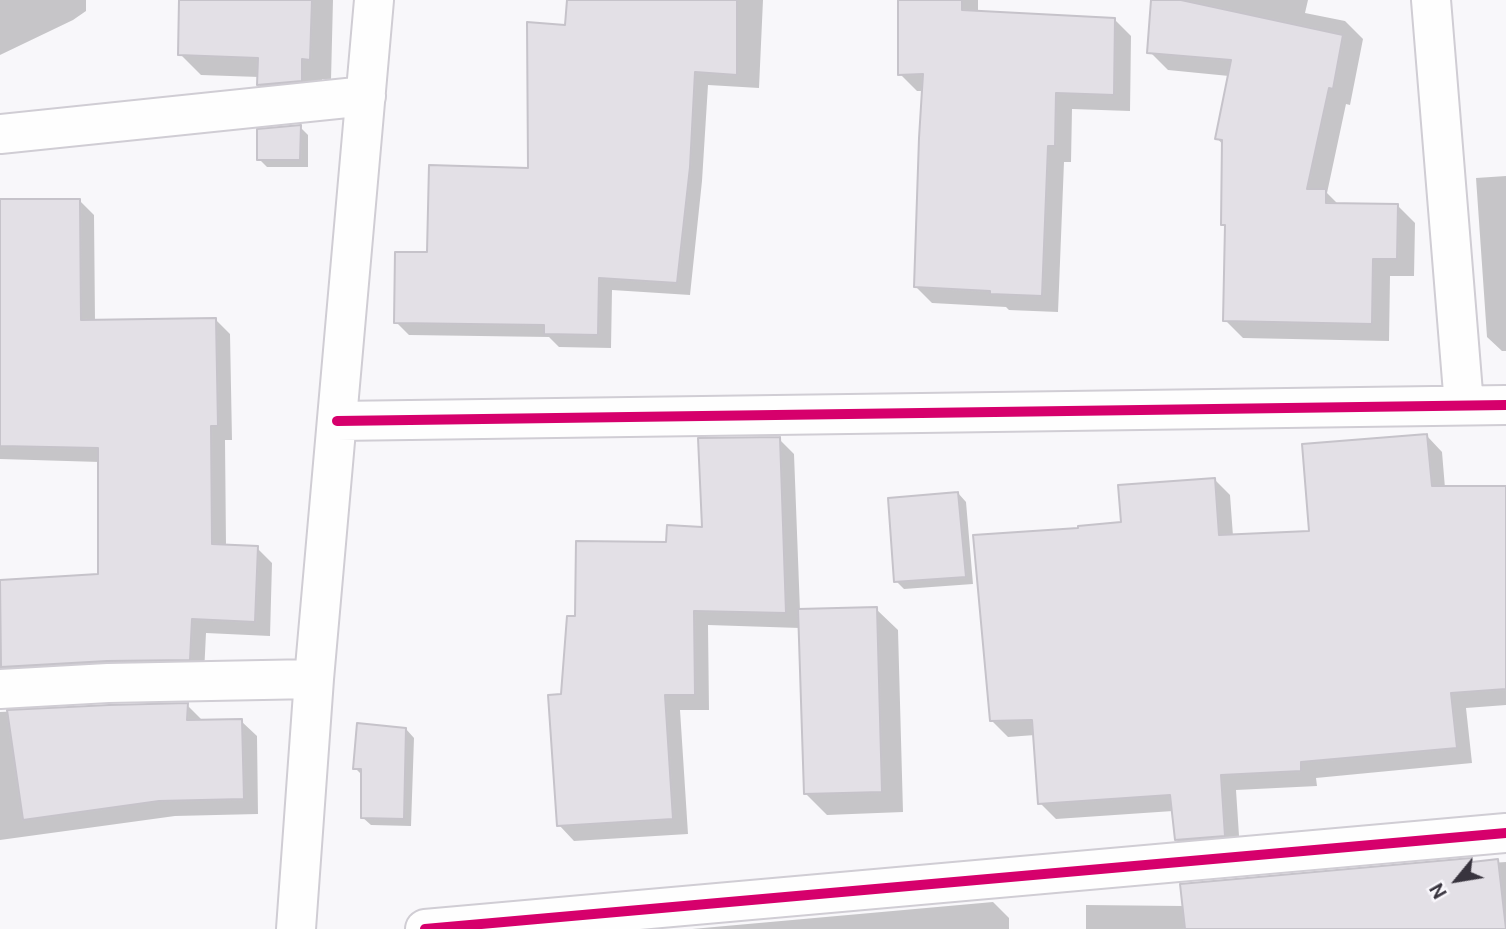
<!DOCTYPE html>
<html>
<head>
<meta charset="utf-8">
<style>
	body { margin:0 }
	#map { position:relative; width:1506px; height:929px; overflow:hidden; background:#f8f7fa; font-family:"DM Sans",sans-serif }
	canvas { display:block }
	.north { position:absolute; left:1422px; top:845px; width:70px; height:70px; -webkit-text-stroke:5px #f8f6fb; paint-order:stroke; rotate:240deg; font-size:19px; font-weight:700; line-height:28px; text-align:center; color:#38343e }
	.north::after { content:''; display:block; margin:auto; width:24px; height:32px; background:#38343e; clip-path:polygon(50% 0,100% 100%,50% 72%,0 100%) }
</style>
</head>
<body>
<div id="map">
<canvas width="1506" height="929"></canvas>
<div class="north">N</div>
</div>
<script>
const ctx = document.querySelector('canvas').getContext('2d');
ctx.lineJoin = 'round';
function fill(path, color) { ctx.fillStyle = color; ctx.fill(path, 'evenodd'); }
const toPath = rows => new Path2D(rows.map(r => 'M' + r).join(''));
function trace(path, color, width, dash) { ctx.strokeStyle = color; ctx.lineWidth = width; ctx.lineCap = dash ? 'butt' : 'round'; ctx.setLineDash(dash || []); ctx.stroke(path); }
fill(toPath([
	[0,0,86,0,86,11,73,20,0,55],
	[181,0,333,0,331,80,322,79,322,101,280,105,259,85,259,77,201,75,180,54],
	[568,0,763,0,759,88,708,85,702,181,690,295,612,290,611,348,559,347,549,337,409,335,396,322,429,254,530,170,566,27],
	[899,0,978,0,978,13,1115,20,1131,36,1130,111,1072,109,1071,162,1064,162,1058,312,1009,310,1006,307,932,303,916,287,924,91,917,91,900,74],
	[1153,0,1308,0,1305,13,1345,21,1363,39,1350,105,1346,104,1327,193,1339,205,1398,206,1415,223,1414,276,1390,276,1389,341,1243,338,1225,320,1226,228,1223,224,1224,146,1217,138,1229,76,1168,70,1151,53],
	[300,127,308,135,308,167,267,167,259,159],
	[1506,176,1506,351,1502,351,1487,337,1476,178],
	[79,200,94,215,95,321,215,319,230,334,232,440,225,440,226,546,257,548,272,563,270,636,206,633,204,674,0,688,0,582,99,576,100,462,0,459,0,201],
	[1427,436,1442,452,1445,488,1506,488,1506,705,1466,708,1472,763,1316,778,1317,786,1236,790,1240,851,1192,855,1177,840,1173,811,1056,819,1040,803,1035,735,1008,737,992,721,1080,530,1123,523,1214,479,1230,495,1233,536,1311,533],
	[779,439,794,454,800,611,876,609,898,630,903,812,827,815,805,793,800,628,708,625,709,710,680,710,688,834,574,841,559,825,563,696,577,618,668,544,704,529],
	[958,493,966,502,973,584,904,589,896,581],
	[187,705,203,721,241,721,257,736,258,814,175,816,0,840,0,712,109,707],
	[406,729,414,738,411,826,371,825,362,817,363,776,355,768],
	[1471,860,1474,864,1506,862,1506,929,1086,929,1086,905,1184,906],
	[993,902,1009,918,1009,929,692,929]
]), '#0003');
const building = toPath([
	[179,0,312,0,310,60,302,59,302,81,257,85,258,58,178,55,179,0],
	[567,0,737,0,737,75,695,72,690,167,677,283,599,278,598,335,544,334,544,325,394,323,395,252,427,252,429,165,528,168,527,22,565,25,567,0],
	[898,0,962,0,962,10,1115,18,1114,95,1056,93,1055,146,1048,146,1042,296,990,294,990,291,914,287,919,138,923,74,898,75,898,0],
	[1151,0,1181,0,1343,35,1333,89,1329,88,1307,189,1326,189,1326,203,1398,204,1397,259,1373,259,1372,324,1223,321,1225,225,1221,225,1222,140,1215,139,1231,60,1147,53,1151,0],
	[301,125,300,160,257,160,257,129,301,125],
	[0,199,80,199,81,320,216,318,218,426,211,426,212,544,258,546,255,622,192,619,190,660,107,661,1,667,0,580,98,574,98,448,0,446,0,199],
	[1427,434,1432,486,1506,486,1506,689,1451,693,1457,748,1301,762,1301,771,1221,775,1225,836,1175,840,1170,795,1038,804,1032,720,990,721,973,535,1078,528,1078,526,1121,522,1118,485,1215,478,1219,535,1309,531,1302,444,1427,434],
	[780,437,786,613,694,611,695,695,665,695,673,819,557,826,548,695,561,694,567,616,575,616,576,541,666,542,667,525,702,527,698,438,780,437],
	[958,492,966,577,894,582,888,498,958,492],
	[877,607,882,792,804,794,798,609,877,607],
	[188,703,187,720,242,719,244,799,159,801,23,820,7,710,109,705,188,703],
	[357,723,406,728,404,819,361,818,361,769,353,769,357,723],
	[1471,858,1472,862,1498,859,1506,929,1185,929,1180,884,1471,858]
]);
fill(building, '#e3e0e6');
trace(building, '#c6c3ca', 2);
const minor = toPath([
	[1431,0,1464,405],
	[0,134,366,96],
	[337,421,1506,405],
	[0,689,108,683,314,679],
	[296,929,314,679,374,0],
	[425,929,1506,833]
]);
trace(minor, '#d0cdd4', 42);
trace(minor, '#fefefe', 38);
trace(toPath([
	[337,421,1506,405],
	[425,929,1506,833]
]), '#d6006c', 10);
</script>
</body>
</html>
